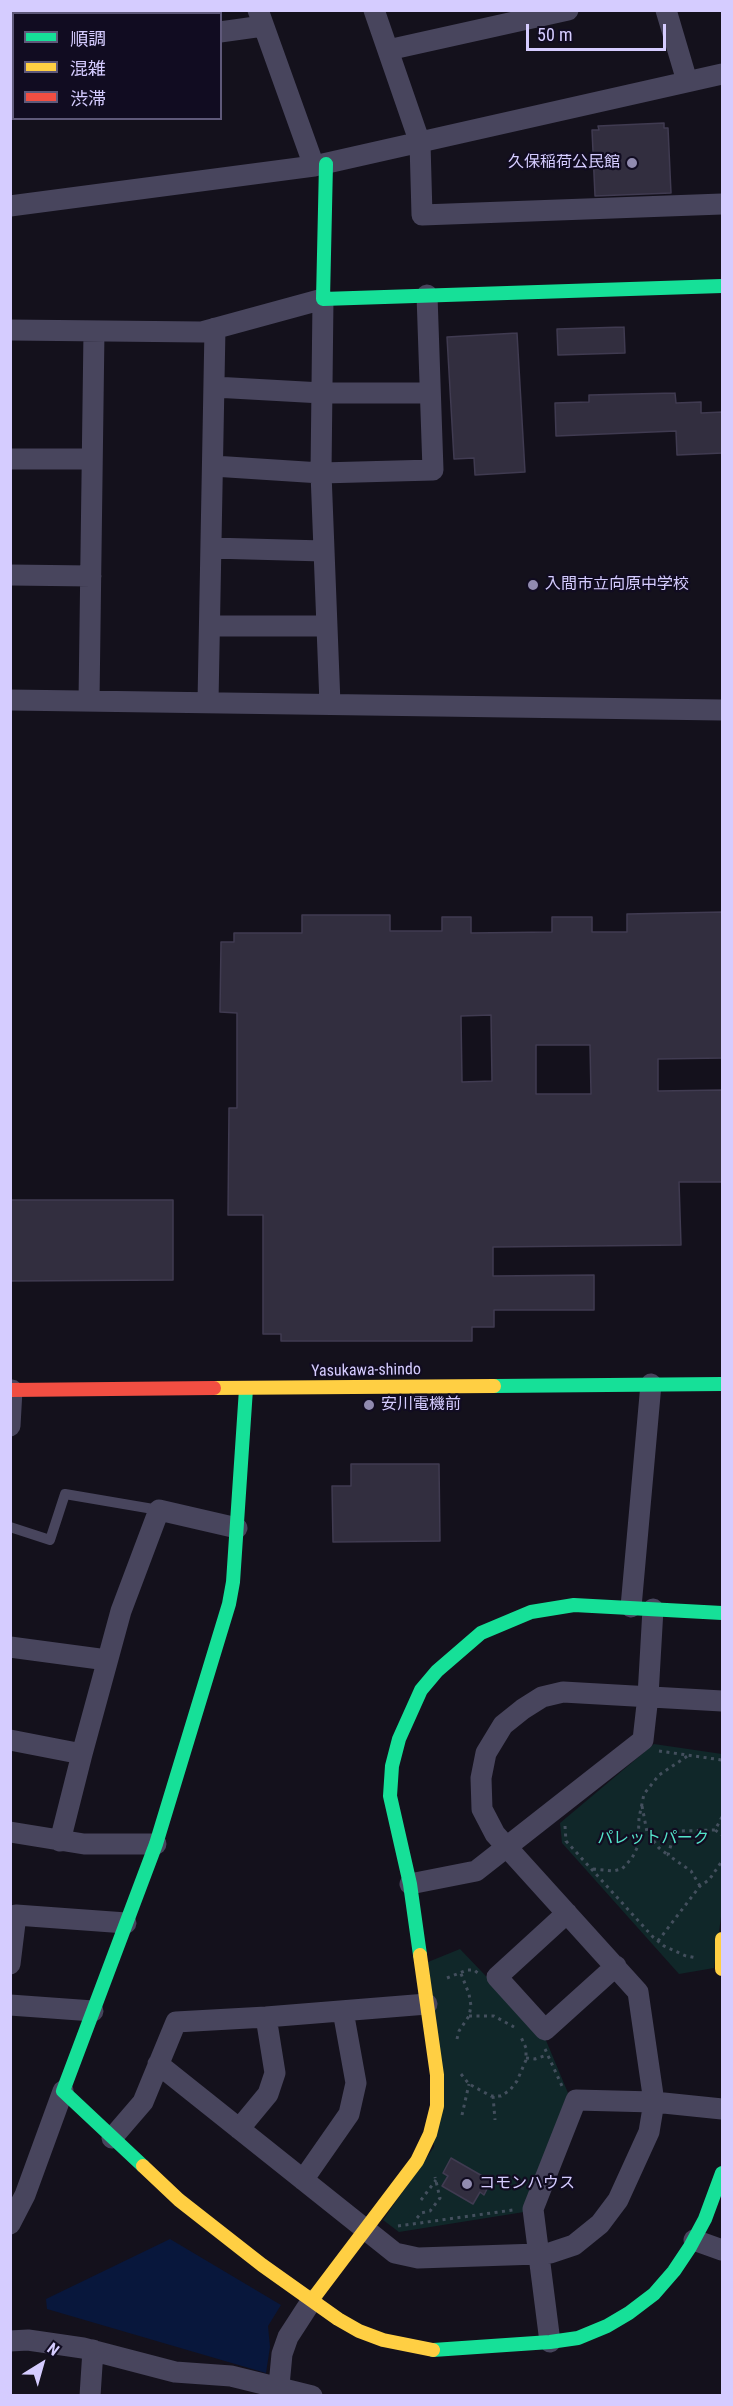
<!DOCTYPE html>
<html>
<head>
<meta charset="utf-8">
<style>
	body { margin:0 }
	#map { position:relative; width:733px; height:2406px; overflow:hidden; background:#14111c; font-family:"Roboto Condensed","Noto Sans JP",sans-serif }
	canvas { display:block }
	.frame { position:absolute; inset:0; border:12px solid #d5ccff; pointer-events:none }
	.legend { position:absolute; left:12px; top:12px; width:210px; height:108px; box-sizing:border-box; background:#110c21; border:2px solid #5f597a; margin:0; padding:8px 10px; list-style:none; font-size:18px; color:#d5ccff }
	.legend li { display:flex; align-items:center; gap:12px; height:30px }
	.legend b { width:30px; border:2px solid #5f597a }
	.north { position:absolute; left:12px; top:2334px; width:60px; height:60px; -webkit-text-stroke:4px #110c21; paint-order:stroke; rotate:37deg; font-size:16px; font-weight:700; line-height:24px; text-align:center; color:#d5ccff }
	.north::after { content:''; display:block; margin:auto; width:21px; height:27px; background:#d5ccff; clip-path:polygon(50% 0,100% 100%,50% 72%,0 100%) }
	.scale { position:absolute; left:526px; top:24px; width:140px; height:27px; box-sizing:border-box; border:3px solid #d5ccff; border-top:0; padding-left:8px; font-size:18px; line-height:21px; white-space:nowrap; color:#d5ccff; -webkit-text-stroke:4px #110c21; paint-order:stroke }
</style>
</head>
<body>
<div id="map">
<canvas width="733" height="2406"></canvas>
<div class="frame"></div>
<ul class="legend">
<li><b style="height:8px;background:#16e098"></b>順調</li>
<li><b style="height:8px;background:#ffcf43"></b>混雑</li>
<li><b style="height:8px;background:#f24e42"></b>渋滞</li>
</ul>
<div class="north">N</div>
<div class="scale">50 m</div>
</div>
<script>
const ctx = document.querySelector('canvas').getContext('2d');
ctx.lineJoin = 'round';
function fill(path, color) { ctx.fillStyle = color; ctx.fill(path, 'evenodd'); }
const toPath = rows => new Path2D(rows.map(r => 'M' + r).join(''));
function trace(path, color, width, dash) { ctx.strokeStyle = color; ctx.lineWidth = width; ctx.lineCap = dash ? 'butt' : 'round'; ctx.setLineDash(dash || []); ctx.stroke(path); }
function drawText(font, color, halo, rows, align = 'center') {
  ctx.font = font + ' "Roboto Condensed","Noto Sans JP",sans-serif'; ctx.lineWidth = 4.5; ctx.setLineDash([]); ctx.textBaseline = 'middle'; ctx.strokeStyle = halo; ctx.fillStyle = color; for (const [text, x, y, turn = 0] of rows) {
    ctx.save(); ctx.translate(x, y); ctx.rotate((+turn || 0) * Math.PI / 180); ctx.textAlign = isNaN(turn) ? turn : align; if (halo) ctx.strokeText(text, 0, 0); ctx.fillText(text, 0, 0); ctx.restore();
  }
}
fill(toPath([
	[654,1744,722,1754,722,1910,714,1968,679,1974,562,1843,560,1823],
	[460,1949,545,2038,568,2093,524,2212,399,2232,383,2220,434,2147,428,1962]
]), '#102729');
fill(toPath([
	[170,2239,281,2305,268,2326,270,2347,266,2373,47,2309,46,2299]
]), '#08173c');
const building = toPath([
	[664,123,664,128,668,128,671,193,595,196,592,130,599,130,598,126,664,123],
	[624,327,625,353,558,355,557,329,624,327],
	[517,333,525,472,475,475,474,458,454,459,447,337,517,333],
	[675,393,676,403,701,402,701,413,723,412,723,453,677,455,676,431,556,436,555,403,589,402,589,395,675,393],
	[723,912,723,1058,658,1059,658,1091,723,1090,723,1182,679,1182,681,1245,493,1247,493,1276,594,1275,594,1310,494,1310,494,1327,472,1327,472,1341,281,1341,281,1334,263,1334,263,1215,228,1215,229,1108,237,1108,237,1013,220,1012,221,942,234,942,234,933,302,933,302,915,390,915,390,931,442,931,442,917,471,917,471,933,552,932,552,917,592,917,592,932,627,932,627,914,723,912],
	[491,1015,492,1081,462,1082,461,1016,491,1015],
	[536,1045,590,1045,591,1094,536,1094,536,1045],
	[10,1200,173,1200,173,1280,10,1281,10,1200],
	[351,1464,439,1464,440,1541,333,1542,332,1486,351,1486,351,1464],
	[451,2158,491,2181,484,2195,480,2192,473,2204,442,2186,448,2176,443,2173,451,2158]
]);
fill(building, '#322e3f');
trace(building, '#403b51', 1.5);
trace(toPath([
	[659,1751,722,1760],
	[642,1806,647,1832,659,1848,668,1855],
	[722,1817,715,1830,722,1835],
	[565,1826,566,1841,653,1937,664,1946,686,1956,697,1958],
	[593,1869,613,1871,622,1869,632,1858,638,1846,639,1818,644,1794,659,1775,689,1755],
	[700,1886,691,1871,668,1855,673,1838,680,1831,715,1830],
	[658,1941,700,1886,709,1880,722,1861],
	[447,1978,467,1970,474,1970,479,1974],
	[469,2016,494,2016,514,2027],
	[457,2039,459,2031,469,2016,471,2006,469,1994,460,1971],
	[545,2049,562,2086],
	[526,2058,535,2059,547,2055],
	[461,2074,469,2084,491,2096,501,2096,510,2090,517,2081,526,2060,526,2048,520,2035],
	[493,2096,495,2120],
	[462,2115,469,2084],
	[421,2200,436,2180],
	[417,2218,421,2213,430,2211,440,2198,435,2177],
	[398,2226,513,2210]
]), '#434f5d', 3, [3, 4.5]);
trace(toPath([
	[10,1527,50,1540,65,1494,159,1510]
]), '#48455d', 10);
trace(toPath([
	[91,10,92,14],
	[258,10,314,166],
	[374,10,420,143,422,215,722,204],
	[666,10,687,81],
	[220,32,263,26],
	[388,50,568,10],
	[10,66,14,66],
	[10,206,314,166,722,74],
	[10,330,202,332,323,299,321,473,330,704],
	[214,387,322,393,430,393],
	[10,459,92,459],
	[213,466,321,473,433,470,427,295],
	[211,548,324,551],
	[10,575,91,576],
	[210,626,327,626],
	[10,700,722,710],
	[89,701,94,331],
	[208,702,215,328],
	[10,1426,12,1390],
	[631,1607,651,1384],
	[10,1647,107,1660],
	[10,1740,82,1754],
	[10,1832,84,1844,156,1844],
	[60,1841,82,1754,121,1611,159,1510,237,1528],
	[410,1884,476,1871,643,1740,648,1696,653,1609],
	[567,1913,497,1977,545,2030,616,1966],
	[10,1964,16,1915,126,1923],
	[10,2005,93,2011],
	[158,2064,395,2253,418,2258,538,2254,550,2253,574,2245,600,2224,618,2200,649,2132,654,2102,638,1992,495,1834,482,1809,481,1778,486,1753,503,1725,523,1709,542,1697,563,1692,722,1701],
	[239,2129,268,2094,275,2073,266,2017],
	[112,2138,143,2102,176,2022,266,2017,427,2004],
	[303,2180,349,2114,356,2083,343,2011],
	[10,2224,25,2195,63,2091],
	[694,2240,722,2250],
	[10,2341,28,2340,83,2348,175,2372,231,2376,312,2396],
	[550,2342,533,2209,576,2100,654,2102,722,2109],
	[90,2396,93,2350],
	[278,2396,282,2354,288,2337,312,2300]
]), '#48455d', 21);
trace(toPath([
	[326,164,323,299,722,286],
	[494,1386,722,1384],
	[420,1955,410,1884,390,1796,392,1766,399,1739,421,1690,437,1671,481,1633,531,1612,574,1605,722,1613],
	[143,2166,63,2091,156,1844,229,1604,233,1582,246,1389],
	[433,2350,550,2342,578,2338,607,2326,629,2313,654,2294,674,2271,690,2247,705,2219,722,2173]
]), '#16e098', 14);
trace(toPath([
	[214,1388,494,1386],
	[722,1939,722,1969],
	[143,2166,179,2200,262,2265,338,2319,359,2331,383,2340,433,2350],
	[312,2300,417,2161,430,2134,437,2106,437,2075,420,1955]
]), '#ffcf43', 14);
trace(toPath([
	[10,1390,214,1388]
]), '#f24e42', 14);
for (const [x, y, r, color] of [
	[632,163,6,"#918bb0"],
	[533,585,6,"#918bb0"],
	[369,1405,6,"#918bb0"],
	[467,2184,6,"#918bb0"]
]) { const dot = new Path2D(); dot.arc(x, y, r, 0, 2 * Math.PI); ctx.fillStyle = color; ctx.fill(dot); trace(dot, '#110c21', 2); }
drawText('16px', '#d5ccff', '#110c21', [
	["久保稲荷公民館",620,163,"right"],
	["入間市立向原中学校",545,585],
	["安川電機前",381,1405],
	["コモンハウス",479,2184]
], 'left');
drawText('16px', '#d5ccff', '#110c21', [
	["Yasukawa-shindo",366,1371,-1]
]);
drawText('16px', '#54e3c9', '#110c21', [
	["パレットパーク",653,1839]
]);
</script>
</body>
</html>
